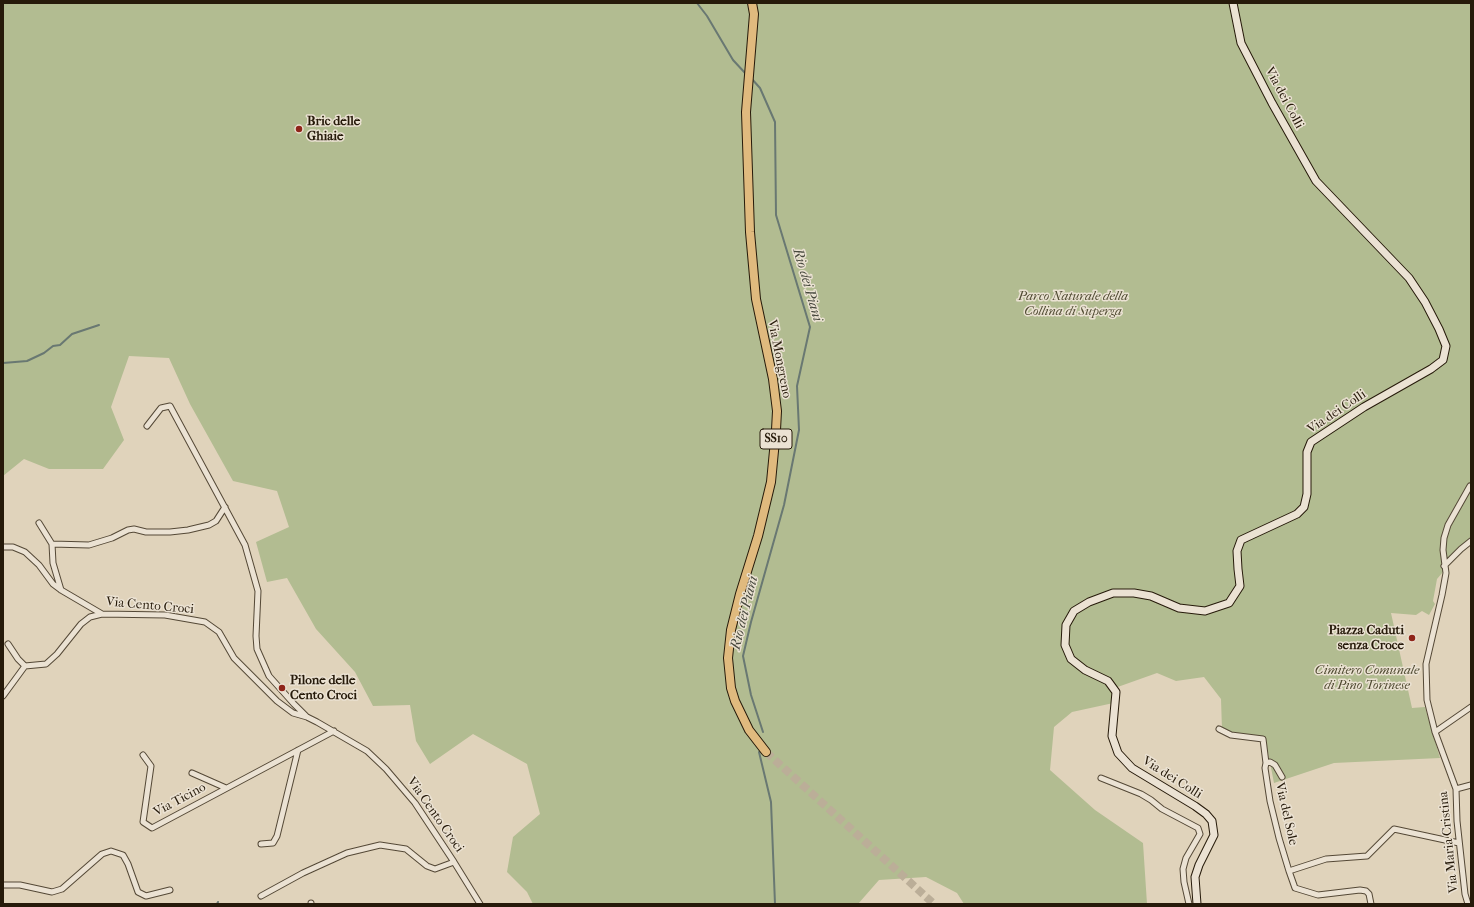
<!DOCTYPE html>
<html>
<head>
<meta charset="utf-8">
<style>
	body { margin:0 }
	#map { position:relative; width:1474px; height:907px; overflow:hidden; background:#e0d3bb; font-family:"IM FELL French Canon",serif }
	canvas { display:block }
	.frame { position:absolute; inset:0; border:4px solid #261a0a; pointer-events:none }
</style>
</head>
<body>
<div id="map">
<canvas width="1474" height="907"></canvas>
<div class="frame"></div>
</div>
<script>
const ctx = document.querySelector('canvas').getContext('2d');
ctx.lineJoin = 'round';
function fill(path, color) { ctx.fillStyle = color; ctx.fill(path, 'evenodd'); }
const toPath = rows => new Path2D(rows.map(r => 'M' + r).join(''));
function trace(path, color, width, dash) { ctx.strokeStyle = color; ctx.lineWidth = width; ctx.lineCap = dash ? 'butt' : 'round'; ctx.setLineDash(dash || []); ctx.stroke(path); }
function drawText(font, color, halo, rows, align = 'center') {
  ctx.font = font + ' "IM FELL French Canon",serif'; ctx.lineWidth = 3; ctx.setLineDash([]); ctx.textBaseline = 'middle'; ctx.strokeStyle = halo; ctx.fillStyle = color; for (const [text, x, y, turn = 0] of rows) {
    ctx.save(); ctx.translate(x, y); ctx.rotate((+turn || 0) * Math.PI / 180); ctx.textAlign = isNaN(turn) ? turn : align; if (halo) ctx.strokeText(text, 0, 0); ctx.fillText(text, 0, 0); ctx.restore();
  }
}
fill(toPath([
	[3,3,1471,3,1471,541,1465,546,1437,579,1433,601,1435,604,1429,615,1422,611,1416,615,1391,613,1412,708,1425,707,1440,758,1334,763,1274,783,1265,737,1241,737,1222,730,1221,699,1204,677,1176,681,1157,673,1112,689,1118,702,1072,712,1054,727,1050,770,1095,810,1143,843,1147,904,964,904,957,893,926,877,879,880,858,904,533,904,527,892,507,872,513,837,540,814,527,764,473,734,430,764,416,741,410,705,373,706,355,672,316,629,287,578,267,582,256,542,289,527,277,491,233,481,190,404,169,358,129,356,111,407,124,440,103,469,49,469,24,459,3,476]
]), '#b2bc91');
trace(toPath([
	[697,3,707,16,733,60,746,74],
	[751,78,760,88,775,122,776,215,810,327,797,386,799,430,784,505,751,622,743,656,751,695,763,732],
	[3,363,27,361,44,353,53,346,60,345,72,334,99,325],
	[759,752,771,802,775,904],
	[217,904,218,902]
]), '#697872', 2);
trace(toPath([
	[766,752,934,904]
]), '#bbae98', 8, [8, 4]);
const street = toPath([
	[147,426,161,408,170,406,245,545,258,591,256,636,257,649,269,676,294,704,306,716],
	[39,523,52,544],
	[3,547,13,547,25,552,39,565,53,584,61,590,102,614,165,615,205,622,219,632,234,658,277,701,293,713,307,717,317,722,367,751,386,769,415,803,454,862,480,904],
	[1444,566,1461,549,1471,541],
	[61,590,53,563,52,544,89,545,112,538,128,530,134,529,146,532,170,532,188,530,209,525,216,521,225,507],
	[8,644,18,659,25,666,46,664,57,654,81,624,90,617,102,614],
	[3,696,25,666],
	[1219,729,1231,735,1263,739,1266,763],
	[1435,732,1471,707],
	[143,755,151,766,143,822,152,828,334,731],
	[192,773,226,788],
	[1282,777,1275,765,1270,762,1266,763,1265,768,1270,801,1279,838,1289,871],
	[1101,778,1141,794,1151,800,1162,809,1198,828,1200,834,1186,858,1183,869,1184,882,1189,904],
	[1456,789,1471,785],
	[261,844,273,843,277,836,298,750],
	[3,885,20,885,52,892,62,889,102,854,111,851,123,855,128,864,138,892,146,896,170,890],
	[261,896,303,873,347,853,380,845,406,849,427,866,435,869,454,862],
	[311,904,311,903],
	[1371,904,1369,894,1366,891,1360,890,1318,895,1295,888,1289,871,1326,859,1367,856,1394,829,1459,843],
	[1468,904,1465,894,1457,821,1456,789,1435,732,1427,700,1426,664,1442,595,1446,573,1443,550,1444,538,1448,525,1470,486]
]);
const secondary = toPath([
	[1197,904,1195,877,1199,865,1214,835,1212,821,1206,814,1195,806,1132,768,1118,753,1112,736,1116,692,1108,681,1085,670,1071,659,1065,645,1066,625,1074,611,1089,602,1113,593,1134,593,1151,596,1179,608,1205,611,1229,603,1240,586,1238,569,1237,551,1241,540,1297,514,1304,507,1307,494,1307,452,1311,442,1364,407,1431,369,1443,360,1446,346,1439,329,1425,302,1409,278,1316,181,1272,103,1241,43,1233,3]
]);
const primary = toPath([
	[752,3,754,14,746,112,750,232,756,299,773,379,777,411,776,430,771,482,758,536,740,594,731,630,728,658,731,688,735,701,749,730,766,752]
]);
trace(street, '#544836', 7);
trace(secondary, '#261a0a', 9);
trace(primary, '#261a0a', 10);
trace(street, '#ebe2d3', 5);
trace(secondary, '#ebe2d3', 7);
trace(primary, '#e0ba7e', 8);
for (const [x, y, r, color] of [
	[299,129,4,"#8f2418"],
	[1412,638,4,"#8f2418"],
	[282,688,4,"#8f2418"]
]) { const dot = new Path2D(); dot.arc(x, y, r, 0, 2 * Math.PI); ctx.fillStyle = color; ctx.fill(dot); trace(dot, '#ebe2d3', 1.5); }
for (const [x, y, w] of [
	[776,439,32]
]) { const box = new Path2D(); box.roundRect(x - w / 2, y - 10, w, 20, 3); ctx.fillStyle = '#ebe2d3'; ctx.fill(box); trace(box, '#261a0a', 1); }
drawText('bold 12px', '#261a0a', null, [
	["SS10",776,439]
]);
drawText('13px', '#261a0a', '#ebe2d3', [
	["Via dei Colli",1284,98,62],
	["Via Mongreno",779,359,79],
	["Via dei Colli",1337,412,-34],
	["Via Cento Croci",150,606,5],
	["Via dei Colli",1172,778,32],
	["Via Ticino",180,800,-28],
	["Via del Sole",1286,814,77],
	["Via Cento Croci",435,815,55],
	["Via Maria Cristina",1449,842,-96]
]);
drawText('bold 13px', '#261a0a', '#ebe2d3', [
	["Bric delle",307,122],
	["Ghiaie",307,137],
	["Piazza Caduti",1404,631,"right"],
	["senza Croce",1404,646,"right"],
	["Pilone delle",290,681],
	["Cento Croci",290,696]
], 'left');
drawText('italic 13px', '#504b32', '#ebe2d3', [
	["Parco Naturale della",1073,297],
	["Collina di Superga",1073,312],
	["Cimitero Comunale",1367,671],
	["di Pino Torinese",1367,686]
]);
drawText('italic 14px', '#48493e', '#ebe2d3', [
	["Rio dei Piani",807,285,74],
	["Rio dei Piani",745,613,-76]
]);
</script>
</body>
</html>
